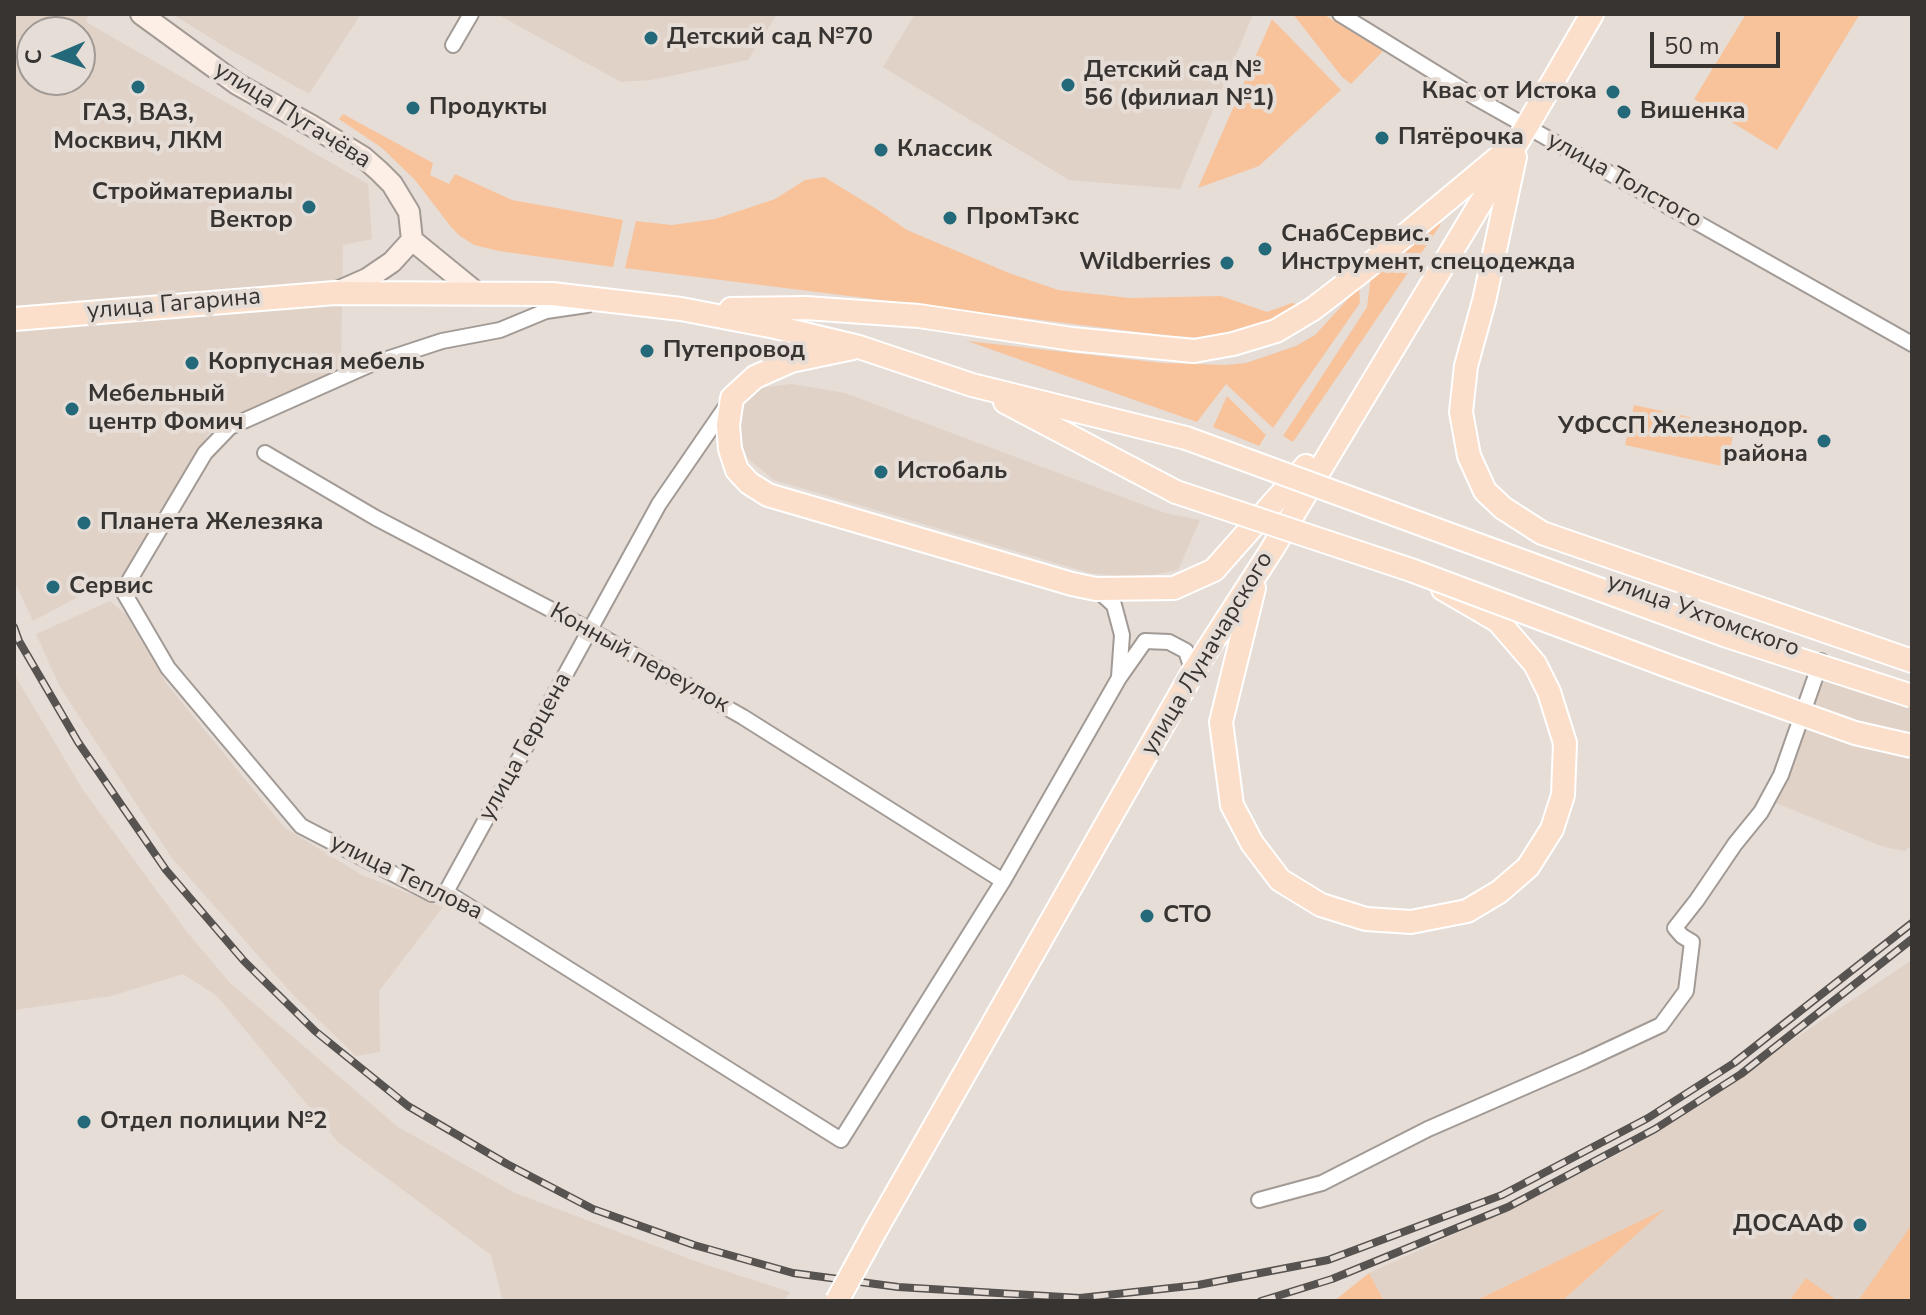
<!DOCTYPE html>
<html>
<head>
<meta charset="utf-8">
<style>
	body { margin:0 }
	#map { position:relative; width:1926px; height:1315px; overflow:hidden; background:#e6ddd7; font-family:"Nunito Sans",sans-serif }
	canvas { display:block }
	.frame { position:absolute; inset:0; border:16px solid #373432; pointer-events:none }
	.north { position:absolute; left:16px; top:16px; width:80px; height:80px; box-sizing:border-box; background:#e6ddd7; border:2px solid #a09995; border-radius:50%; rotate:268deg; font-size:22px; font-weight:700; line-height:32px; text-align:center; color:#373432 }
	.north::after { content:''; display:block; margin:auto; width:28px; height:36px; background:#246979; clip-path:polygon(50% 0,100% 100%,50% 72%,0 100%) }
	.scale { position:absolute; left:1650px; top:32px; width:130px; height:36px; box-sizing:border-box; border:4px solid #373432; border-top:0; padding-left:10px; font-size:24px; line-height:28px; white-space:nowrap; color:#373432; -webkit-text-stroke:6px #e6ddd7; paint-order:stroke }
</style>
</head>
<body>
<div id="map">
<canvas width="1926" height="1315"></canvas>
<div class="frame"></div>
<div class="north">С</div>
<div class="scale">50 m</div>
</div>
<script>
const ctx = document.querySelector('canvas').getContext('2d');
ctx.lineJoin = 'round';
function fill(path, color) { ctx.fillStyle = color; ctx.fill(path, 'evenodd'); }
const toPath = rows => new Path2D(rows.map(r => 'M' + r).join(''));
function trace(path, color, width, dash) { ctx.strokeStyle = color; ctx.lineWidth = width; ctx.lineCap = dash ? 'butt' : 'round'; ctx.setLineDash(dash || []); ctx.stroke(path); }
function drawText(font, color, halo, rows, align = 'center') {
  ctx.font = font + ' "Nunito Sans",sans-serif'; ctx.lineWidth = 8; ctx.setLineDash([]); ctx.textBaseline = 'middle'; ctx.strokeStyle = halo; ctx.fillStyle = color; for (const [text, x, y, turn = 0] of rows) {
    ctx.save(); ctx.translate(x, y); ctx.rotate((+turn || 0) * Math.PI / 180); ctx.textAlign = isNaN(turn) ? turn : align; if (halo) ctx.strokeText(text, 0, 0); ctx.fillText(text, 0, 0); ctx.restore();
  }
}
fill(toPath([
	[14,14,88,14,86,22,368,184,372,239,343,245,341,370,208,434,154,531,120,586,85,593,33,621,14,580],
	[32,32,80,32,80,80,32,80],
	[172,14,361,14,309,94,227,48],
	[502,14,777,14,748,60,651,80,621,82,500,16],
	[915,14,1253,14,1180,189,1069,180,883,67],
	[791,384,845,393,1165,513,1200,520,1178,570,1137,578,1090,573,774,480,747,458,741,440,740,405,760,388],
	[110,601,126,615,166,683,285,828,362,875,443,907,379,991,380,1052,356,1056,294,996,171,857,60,687,36,634],
	[14,674,83,790,187,932,229,982,398,1127,515,1193,698,1262,790,1292,784,1301,503,1301,491,1255,338,1142,217,996,183,974,111,996,14,1010],
	[1827,674,1912,696,1912,845,1905,851,1884,847,1776,803,1785,787,1788,766],
	[1912,960,1912,1301,1562,1301,1662,1211,1475,1301,1384,1301,1369,1273,1510,1209,1634,1146]
]), '#e1d2c7');
fill(toPath([
	[1293,14,1323,14,1383,51,1351,84,1342,77],
	[1746,14,1860,14,1777,150,1694,99],
	[1272,19,1341,90,1259,166,1198,188],
	[343,114,433,163,430,175,449,184,455,174,512,200,623,220,613,267,499,251,474,245,460,236,451,227,415,180,382,148,339,119],
	[824,177,875,208,907,230,1009,273,1058,290,1130,298,1221,296,1267,312,1292,303,1297,304,1300,308,1265,327,1207,338,1169,336,625,268,636,221,672,225,715,219,775,199,805,180],
	[1437,219,1441,224,1293,442,1283,436,1367,307,1371,276,1395,261],
	[1359,287,1360,303,1273,428,1226,384,1197,422,967,341,1163,363,1226,365,1246,363,1296,346,1315,335],
	[1227,396,1266,435,1259,446,1213,427],
	[1634,405,1735,427,1726,467,1625,445],
	[1665,1209,1562,1301,1475,1301],
	[1912,1224,1912,1301,1858,1301],
	[1369,1273,1384,1301,1334,1301],
	[1806,1278,1838,1301,1789,1301]
]), '#f8c39b');
const street = toPath([
	[1340,14,1478,99,1912,344],
	[453,45,471,14],
	[587,305,546,311,500,330,442,341,369,365,230,427,205,453,123,591,168,668,301,826,432,894,446,892,841,1140,1003,881,1119,678,1145,641,1169,642,1186,651,1193,672],
	[265,453,376,518,590,630,743,717,1003,881],
	[1096,589,1114,605,1122,635,1119,677],
	[446,892,659,504,727,405],
	[1259,1200,1322,1183,1428,1129,1584,1061,1661,1025,1686,991,1692,942,1682,936,1675,928,1697,900,1735,844,1761,812,1781,775,1821,661]
]);
const secondary = toPath([
	[141,14,237,84,312,126,363,157,379,171,392,184,409,212,412,240],
	[412,240,477,293],
	[335,293,367,279,392,262,412,240]
]);
const primary = toPath([
	[1515,157,1484,301,1466,366,1461,412,1469,456,1485,491,1503,508,1542,533,1912,661],
	[731,309,806,308,919,316,1072,339,1194,351,1233,344,1276,331,1313,309,1361,272,1505,152],
	[14,319,335,293,552,294,681,309,775,327,859,347,972,385,1186,438],
	[853,348,791,361,755,377,732,398,728,425,730,449,737,470,749,483,768,495,1072,584,1096,589,1174,588,1214,570,1306,466],
	[1005,402,1176,492],
	[1254,588,1221,722,1232,805,1252,843,1280,880,1321,905,1366,919,1411,922,1467,911,1499,892,1528,867,1552,829,1563,795,1565,743,1549,692,1535,664,1498,621,1443,589],
	[874,1233,1193,672,1271,551,1383,365,1527,126,1592,14]
]);
trace(street, '#a29a95', 18);
trace(secondary, '#a29a95', 24);
trace(primary, '#fff', 26);
trace(street, '#fff', 14);
trace(secondary, '#fdefe5', 20);
trace(primary, '#fbdfca', 22);
const rail = toPath([
	[14,627,19,641,78,742,166,870,244,961,315,1031,408,1106,507,1164,593,1209,694,1245,793,1273,898,1287,1080,1298,1198,1285,1328,1260,1502,1195,1648,1118,1734,1063,1912,923],
	[1261,1301,1332,1279,1508,1207,1655,1129,1741,1074,1912,939]
]);
trace(rail, '#575350', 8);
trace(rail, '#e6ddd7', 5, [15]);
const primaryBridge = toPath([
	[1186,438,1727,636,1912,696],
	[1176,492,1411,570,1668,666,1855,733,1912,746],
	[837,1301,874,1233]
]);
trace(primaryBridge, '#fff', 26, []);
trace(primaryBridge, '#fbdfca', 22);
for (const [x, y, r, color] of [
	[651,38,8,"#246979"],
	[1068,85,8,"#246979"],
	[138,87,8,"#246979"],
	[1613,92,8,"#246979"],
	[413,108,8,"#246979"],
	[1624,112,8,"#246979"],
	[1382,138,8,"#246979"],
	[881,150,8,"#246979"],
	[309,207,8,"#246979"],
	[950,218,8,"#246979"],
	[1265,249,8,"#246979"],
	[1227,263,8,"#246979"],
	[647,351,8,"#246979"],
	[192,363,8,"#246979"],
	[72,409,8,"#246979"],
	[1824,441,8,"#246979"],
	[881,472,8,"#246979"],
	[84,523,8,"#246979"],
	[53,587,8,"#246979"],
	[1147,916,8,"#246979"],
	[84,1122,8,"#246979"],
	[1860,1225,8,"#246979"]
]) { const dot = new Path2D(); dot.arc(x, y, r, 0, 2 * Math.PI); ctx.fillStyle = color; ctx.fill(dot); trace(dot, '#e6ddd7', 3); }
drawText('bold 24px', '#373432', '#e6ddd7', [
	["Детский сад №70",667,38],
	["Детский сад №",1084,71],
	["56 (филиал №1)",1084,99],
	["Квас от Истока",1597,92,"right"],
	["Продукты",429,108],
	["Вишенка",1640,112],
	["ГАЗ, ВАЗ,",138,114,"center"],
	["Москвич, ЛКМ",138,142,"center"],
	["Пятёрочка",1398,138],
	["Классик",897,150],
	["Стройматериалы",293,193,"right"],
	["Вектор",293,221,"right"],
	["ПромТэкс",966,218],
	["СнабСервис.",1281,235],
	["Инструмент, спецодежда",1281,263],
	["Wildberries",1211,263,"right"],
	["Путепровод",663,351],
	["Корпусная мебель",208,363],
	["Мебельный",88,395],
	["центр Фомич",88,423],
	["УФССП Железнодор.",1808,427,"right"],
	["района",1808,455,"right"],
	["Истобаль",897,472],
	["Планета Железяка",100,523],
	["Сервис",69,587],
	["СТО",1163,916],
	["Отдел полиции №2",100,1122],
	["ДОСААФ",1844,1225,"right"]
], 'left');
drawText('24px', '#373432', '#e6ddd7', [
	["улица Пугачёва",292,116,32],
	["улица Толстого",1624,181,29],
	["улица Гагарина",174,305,-5],
	["улица Ухтомского",1703,616,20],
	["улица Луначарского",1208,654,-59],
	["Конный переулок",639,659,29],
	["улица Герцена",526,747,-61],
	["улица Теплова",406,878,26]
]);
</script>
</body>
</html>
